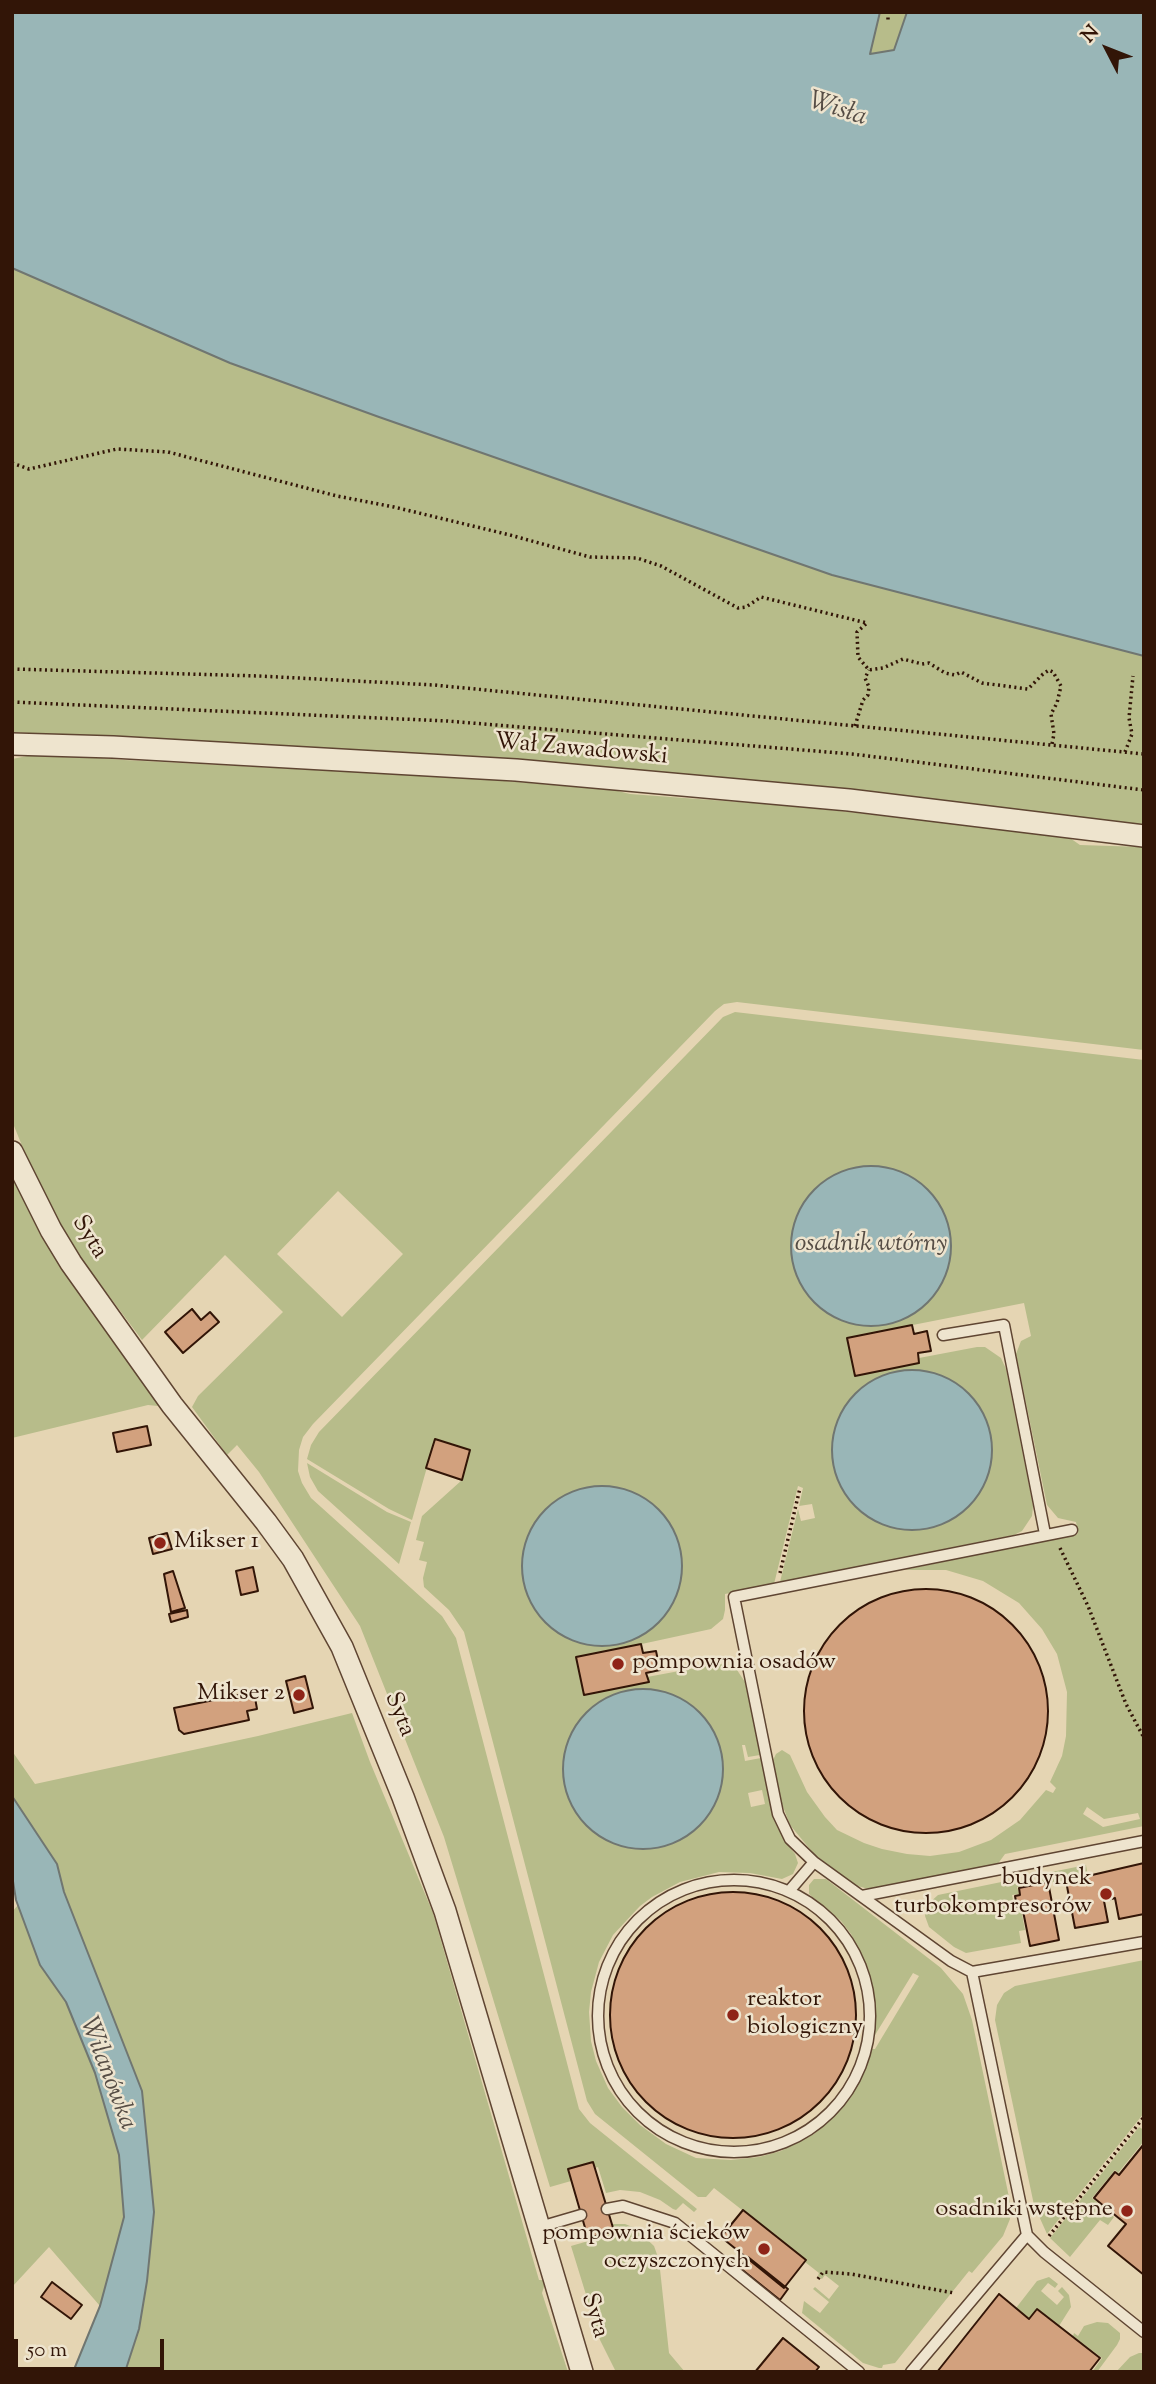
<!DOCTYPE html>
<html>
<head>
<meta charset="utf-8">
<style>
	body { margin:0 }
	#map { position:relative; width:1156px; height:2384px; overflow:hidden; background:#e5d5b3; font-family:"Sorts Mill Goudy",serif }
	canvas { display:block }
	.frame { position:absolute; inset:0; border:14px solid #321507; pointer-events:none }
	.north { position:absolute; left:1072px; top:14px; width:70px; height:70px; -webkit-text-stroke:5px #eee4ce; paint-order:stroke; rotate:312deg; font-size:19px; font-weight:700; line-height:28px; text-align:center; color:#321507 }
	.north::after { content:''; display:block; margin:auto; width:24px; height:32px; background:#321507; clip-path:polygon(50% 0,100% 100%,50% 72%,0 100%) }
	.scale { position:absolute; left:14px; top:2339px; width:150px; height:32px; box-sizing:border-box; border:4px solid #321507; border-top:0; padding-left:9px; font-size:21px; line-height:24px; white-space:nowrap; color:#321507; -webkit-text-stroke:5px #eee4ce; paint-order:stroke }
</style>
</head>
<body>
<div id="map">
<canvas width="1156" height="2384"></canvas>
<div class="frame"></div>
<div class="north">N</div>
<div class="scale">50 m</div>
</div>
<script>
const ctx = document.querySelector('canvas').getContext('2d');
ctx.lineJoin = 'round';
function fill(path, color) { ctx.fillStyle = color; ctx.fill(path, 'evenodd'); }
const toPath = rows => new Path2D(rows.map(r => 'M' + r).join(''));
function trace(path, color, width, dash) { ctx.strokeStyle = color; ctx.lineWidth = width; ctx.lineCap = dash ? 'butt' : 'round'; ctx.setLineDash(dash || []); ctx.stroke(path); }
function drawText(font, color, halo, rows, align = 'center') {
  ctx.font = font + ' "Sorts Mill Goudy",serif'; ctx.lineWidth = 5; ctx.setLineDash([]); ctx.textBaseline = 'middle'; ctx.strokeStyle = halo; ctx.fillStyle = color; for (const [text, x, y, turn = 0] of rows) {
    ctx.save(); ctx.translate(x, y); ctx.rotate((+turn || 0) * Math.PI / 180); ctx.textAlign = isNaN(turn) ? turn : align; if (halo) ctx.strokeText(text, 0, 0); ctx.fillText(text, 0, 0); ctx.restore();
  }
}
fill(toPath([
	[880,12,907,12,894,50,864,76],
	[12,268,230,363,379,417,832,575,1144,656,1144,826,417,755,12,732],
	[42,753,124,760,468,778,614,790,630,794,793,806,1067,836,1080,845,1144,847,1144,1050,737,1002,724,1004,715,1011,313,1424,303,1437,299,1450,298,1471,302,1483,311,1498,442,1616,456,1638,579,2109,590,2123,697,2209,694,2212,683,2203,676,2210,673,2209,660,2200,640,2192,620,2190,606,2193,598,2167,570,2175,571,2181,550,2187,444,1837,360,1626,259,1472,237,1445,227,1455,192,1407,198,1396,283,1312,225,1255,142,1340,71,1245,27,1158,12,1121,12,759],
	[338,1191,403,1254,342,1317,277,1254],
	[735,1012,1144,1060,1144,1826,1005,1854,997,1865,872,1890,854,1885,814,1854,790,1825,782,1804,773,1760,776,1754,782,1750,790,1755,807,1792,825,1817,837,1830,864,1843,882,1849,907,1854,930,1856,959,1852,991,1840,1020,1820,1046,1790,1053,1793,1056,1788,1050,1782,1062,1756,1066,1736,1067,1692,1057,1654,1042,1629,1019,1603,983,1581,946,1570,904,1570,1078,1534,1076,1522,1058,1518,1047,1505,1016,1354,1021,1341,1031,1336,1024,1303,847,1338,855,1376,919,1363,919,1358,977,1347,985,1347,1001,1358,1006,1369,1033,1506,1032,1516,1022,1531,1014,1535,780,1582,798,1509,801,1521,815,1518,812,1504,799,1506,803,1488,798,1486,774,1584,725,1594,725,1610,723,1619,711,1629,577,1658,584,1695,648,1682,647,1677,717,1664,725,1664,737,1670,745,1682,760,1755,748,1757,745,1745,742,1745,745,1761,761,1758,774,1820,786,1843,795,1854,798,1863,793,1874,782,1879,750,1873,719,1872,680,1882,652,1897,640,1906,613,1935,599,1962,591,1992,589,2012,591,2041,596,2061,608,2088,622,2107,640,2125,666,2144,696,2158,731,2160,759,2157,781,2151,814,2134,835,2115,851,2097,864,2073,872,2049,875,2049,919,1976,913,1973,875,2035,874,1995,868,1968,851,1934,841,1921,809,1894,809,1885,814,1879,826,1879,941,1968,963,1994,972,2020,1010,2202,1010,2219,1003,2236,972,2273,969,2271,895,2363,883,2365,882,2368,879,2368,863,2363,802,2313,804,2301,820,2313,829,2302,813,2289,815,2287,829,2299,839,2286,825,2275,822,2279,818,2276,819,2273,805,2262,806,2260,714,2188,706,2197,698,2197,595,2114,587,2101,464,1632,449,1610,424,1587,423,1578,427,1562,419,1560,424,1542,416,1540,422,1516,462,1480,453,1444,435,1439,412,1520,389,1509,307,1459,311,1445,319,1432,723,1017],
	[762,1790,765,1804,751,1807,748,1793],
	[1087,1807,1104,1819,1138,1813,1140,1819,1103,1827,1083,1814],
	[12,1177,42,1238,157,1400,158,1406,148,1405,12,1438],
	[307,1463,387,1512,411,1522,399,1564,318,1491,310,1477],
	[352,1713,370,1762,433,1913,539,2280,546,2280,542,2293,568,2372,125,2372,139,2329,147,2281,154,2212,142,2091,64,1892,57,1864,12,1796,12,1751,35,1784,258,1736],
	[1086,1865,1088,1876,1037,1885,1037,1875],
	[1016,1879,1023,1886,1017,1887,1019,1894,1012,1895,1015,1909,1021,1909,1025,1930,1019,1931,1021,1943,966,1953,954,1947,929,1927,925,1916,927,1905,938,1895],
	[18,1905,40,1965,66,2002,95,2073,119,2155,124,2216,100,2306,49,2247,12,2287,12,1912],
	[1144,1960,1144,2113,1047,2234,1034,2205,995,2020,997,2005,1004,1993,1015,1986],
	[1139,2127,1144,2130,1144,2141,1118,2173,1115,2170,1092,2198,1114,2217,1108,2225,1100,2220,1070,2257,1050,2238],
	[611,2224,625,2224,635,2228,654,2246,659,2260,669,2353,685,2372,616,2372,600,2340,571,2246,609,2235,606,2225],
	[1049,2277,1058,2284,1055,2288,1048,2283,1041,2291,1057,2305,1064,2297,1058,2291,1062,2287,1069,2295,1071,2307,1059,2326,1038,2309,1029,2319,1016,2308,1037,2281],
	[1097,2322,1108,2323,1120,2333,1120,2339,1117,2345,1097,2372,1092,2372,1102,2358,1073,2336,1074,2333,1078,2336,1084,2326],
	[1139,2353,1144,2353,1144,2372,1116,2372,1130,2357]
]), '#b7bc8a');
const water = toPath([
	[12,12,880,12,870,54,894,50,907,12,1144,12,1144,656,832,575,379,417,230,363,12,268,12,12],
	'791 1246a80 80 0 1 1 160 0a80 80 0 1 1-160 0Z',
	'832 1450a80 80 0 1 1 160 0a80 80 0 1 1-160 0Z',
	'522 1566a80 80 0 1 1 160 0a80 80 0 1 1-160 0Z',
	'563 1769a80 80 0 1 1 160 0a80 80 0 1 1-160 0Z',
	[12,1796,57,1864,64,1892,142,2091,154,2212,147,2281,139,2329,125,2372,73,2372,100,2306,124,2217,119,2155,95,2073,66,2002,40,1965,16,1900,12,1875,12,1796]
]);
fill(water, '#99b6b7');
trace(water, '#707671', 2);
const building = toPath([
	[192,1309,201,1320,210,1312,219,1322,183,1353,165,1332,192,1309],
	[912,1325,914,1334,927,1331,931,1351,918,1353,919,1363,855,1376,847,1338,912,1325],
	[147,1426,151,1445,117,1452,113,1433,147,1426],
	[435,1439,470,1450,462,1480,426,1468,435,1439],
	[167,1533,172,1549,153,1554,149,1538,167,1533],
	[253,1567,258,1591,241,1595,236,1571,253,1567],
	[173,1571,185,1608,171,1612,164,1574,173,1571],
	'804 1711a122 122 0 1 1 244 0a122 122 0 1 1-244 0Z',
	[187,1610,188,1617,171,1622,169,1614,187,1610],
	[641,1644,643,1653,656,1651,660,1670,646,1673,649,1682,584,1695,576,1657,641,1644],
	[305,1676,313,1708,294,1713,286,1681,305,1676],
	[254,1692,257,1709,247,1711,249,1720,184,1734,179,1730,174,1708,254,1692],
	[1144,1863,1144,1914,1119,1919,1115,1898,1104,1901,1108,1922,1075,1928,1066,1881,1144,1863],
	[1048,1882,1059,1940,1030,1946,1022,1906,1017,1907,1015,1896,1020,1895,1019,1888,1048,1882],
	'610 2015a123 123 0 1 1 246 0a123 123 0 1 1-246 0Z',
	[1144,2144,1144,2275,1108,2246,1126,2224,1094,2198,1115,2172,1119,2175,1144,2144],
	[593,2162,614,2231,588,2238,568,2169,593,2162],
	[743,2210,806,2260,784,2288,721,2237,743,2210],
	[748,2257,788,2289,780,2300,740,2268,748,2257],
	[52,2282,82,2305,71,2319,41,2297,52,2282],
	[999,2294,1029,2319,1037,2309,1100,2358,1089,2372,937,2372,999,2294],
	[783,2338,819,2367,815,2372,755,2372,783,2338]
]);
fill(building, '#d2a17e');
trace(building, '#321507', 2);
const lane = toPath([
	[943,1335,1004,1325,1045,1534],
	[1072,1530,734,1597,778,1814,790,1839,814,1862,951,1961,972,1972,1027,2235,1044,2252,1144,2332],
	'598 2016a136 136 0 1 1 272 0a136 136 0 1 1-272 0Z',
	[790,1890,814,1862],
	[862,1896,1144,1841],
	[972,1972,1144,1942],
	[607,2209,623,2206,675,2223,859,2372],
	[540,2227,581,2215],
	[911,2372,1027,2235]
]);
const street = toPath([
	[12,744,113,747,516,770,849,800,1144,836],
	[12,1152,51,1230,71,1263,172,1405,266,1522,293,1559,342,1647,403,1797,445,1911,582,2372]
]);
trace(lane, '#5f4532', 13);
trace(street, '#5f4532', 24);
trace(toPath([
	[888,12,888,20],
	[12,463,29,469,117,449,168,452,337,496,394,507,510,535,590,557,637,558,661,566,738,608,746,607,761,597,867,623,857,632,858,657,869,670,883,668,903,659,922,664,929,663,945,673,955,675,961,672,982,683,1028,689,1043,674,1049,670,1053,672,1061,686,1057,703,1051,714,1054,734,1052,744],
	[12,669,259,676,434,685,1144,754],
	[12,702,447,721,852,754,1144,790],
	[855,726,863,700,868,695,869,687,865,678,869,670],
	[1125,752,1132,734,1129,718,1133,676],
	[1060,1548,1088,1606,1126,1704,1144,1738],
	[780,1573,800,1488],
	[1049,2236,1144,2117],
	[818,2279,823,2272,851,2274,954,2293]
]), '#321507', 3.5, [2, 3.5]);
trace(lane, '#eee4ce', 10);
trace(street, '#eee4ce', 21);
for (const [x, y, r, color] of [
	[160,1543,7,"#8f2418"],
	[618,1664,7,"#8f2418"],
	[299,1695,7,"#8f2418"],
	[1106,1894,7,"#8f2418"],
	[733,2015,7,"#8f2418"],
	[1127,2211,7,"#8f2418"],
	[764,2249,7,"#8f2418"]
]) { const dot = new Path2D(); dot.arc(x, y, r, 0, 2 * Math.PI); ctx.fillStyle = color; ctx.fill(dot); trace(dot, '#eee4ce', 2.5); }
drawText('24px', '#321507', '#eee4ce', [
	["Wał Zawadowski",581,751,5],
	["Syta",88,1238,58],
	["Syta",398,1715,68],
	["Syta",593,2316,73]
]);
drawText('24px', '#321507', '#eee4ce', [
	["Mikser 1",174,1543,"left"],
	["pompownia osadów",632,1664,"left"],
	["Mikser 2",285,1695],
	["budynek",1092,1880],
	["turbokompresorów",1092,1908],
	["reaktor",747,2001,"left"],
	["biologiczny",747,2029,"left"],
	["osadniki wstępne",1113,2211],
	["pompownia ścieków",750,2235],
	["oczyszczonych",750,2263]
], 'right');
drawText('italic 26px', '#564d45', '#eee4ce', [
	["Wisła",837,111,18],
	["osadnik wtórny",871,1246],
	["Wilanówka",106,2074,69]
]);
</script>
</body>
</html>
